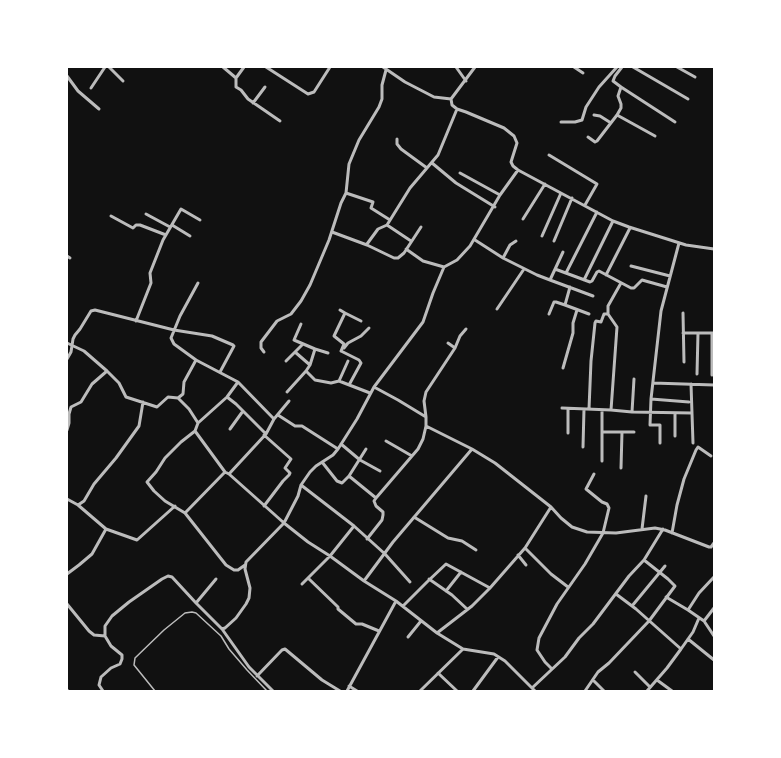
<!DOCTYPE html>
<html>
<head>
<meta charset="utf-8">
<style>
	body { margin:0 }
	#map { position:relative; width:781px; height:758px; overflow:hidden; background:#111; font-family:"PT Sans",sans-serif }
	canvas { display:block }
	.frame { position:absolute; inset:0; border:68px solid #fff; pointer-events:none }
</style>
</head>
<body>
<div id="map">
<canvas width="781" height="758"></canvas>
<div class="frame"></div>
</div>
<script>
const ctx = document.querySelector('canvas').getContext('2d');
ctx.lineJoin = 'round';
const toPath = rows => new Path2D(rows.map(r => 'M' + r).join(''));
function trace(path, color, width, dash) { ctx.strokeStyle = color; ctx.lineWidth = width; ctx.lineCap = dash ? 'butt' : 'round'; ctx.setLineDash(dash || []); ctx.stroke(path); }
trace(toPath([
	[155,691,134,665,135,658,164,630,185,613,192,612,196,613,221,636,229,649,247,670,267,691]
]), '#bcbcbc', 1.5);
trace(toPath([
	[109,67,123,81],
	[223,67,236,78],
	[244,67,236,78,236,87,241,90,248,99,280,121],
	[266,67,308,94,314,92,330,67],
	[383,67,405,82,434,97,451,99],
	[456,67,466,81],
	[475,67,451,99,452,105,457,109,466,112,504,128,514,136,517,143,511,162,513,166,518,170,613,221,629,227,686,245,714,249],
	[574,67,583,73],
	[633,67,688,99],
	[677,67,695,77],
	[67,76,78,91,99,109],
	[621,87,675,122],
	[91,88,105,67],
	[253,103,265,87],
	[594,115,600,116,611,123],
	[617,115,655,136],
	[561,122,575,122,582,120,586,107,599,87,617,67],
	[588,137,595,142,597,141,617,115,621,108,621,104,618,96,621,87,613,81,615,76,622,67],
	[397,139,397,144,401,149,427,168],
	[549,155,597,184,585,205],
	[432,163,456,183,495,207],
	[460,173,500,195],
	[346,193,373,202,371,208,390,220],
	[146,214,170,227],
	[111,216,133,228,136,225,140,225,166,235],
	[523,219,545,184],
	[172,225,190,236],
	[332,232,367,245,394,258,398,258,404,253,421,227],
	[542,236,561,193],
	[475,240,503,258],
	[411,241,387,225,410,188,438,155,457,109],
	[516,241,510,245,503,258,537,275,550,280,563,252],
	[554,241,572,198],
	[367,244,378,229,387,225],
	[406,249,423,261,444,267],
	[67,256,70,258],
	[631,266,670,276],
	[555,269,590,282,592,281,597,272,599,271,631,288,634,288,642,280,667,287],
	[566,273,597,212],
	[606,275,630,228],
	[550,280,593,296],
	[584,280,613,221],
	[570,287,565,305,589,314],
	[497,309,524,269],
	[340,310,345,313],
	[683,313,684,362],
	[549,314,554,302,556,302,565,305],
	[136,321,151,283,150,273,163,240,181,209,200,220],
	[301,324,294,340,315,349],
	[683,333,714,333],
	[67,343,84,351,107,371,119,383,126,397,157,407,168,397,178,398,183,394,184,382,196,360,238,382],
	[448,343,455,348],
	[344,348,348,343,361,336,369,328],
	[341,351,344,344,334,336,345,313,361,321],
	[341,351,359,360,361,363,349,385],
	[264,352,261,348,261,342,277,321,291,314,301,301,310,285,329,240,341,203,346,193,349,164,359,140,379,107,382,99,382,85,386,70],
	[295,352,310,365],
	[328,353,315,349,310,365,306,371,315,380,331,383,339,381,370,393],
	[67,359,71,352,73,339,75,335,80,329,91,311,95,310,174,330,212,336,233,345,234,346,220,372],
	[196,360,174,344,171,338,180,316,198,283],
	[286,361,303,344],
	[563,368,573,333,573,323,577,310],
	[697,374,698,333],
	[712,375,712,333],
	[339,381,348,361],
	[653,383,714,385],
	[691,384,693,443],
	[374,387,398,400,426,417,426,426,472,449,495,463,551,507,561,518,572,527,587,532,616,533,655,528,665,530,709,547,711,547,714,543],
	[287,392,306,371],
	[227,397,236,404,266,434],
	[178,398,189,409,198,423],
	[651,399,661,311,679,243],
	[562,408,611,410,617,327,608,314,608,306,621,283],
	[589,409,591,361,595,323,596,321,601,322,604,314,608,314],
	[611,410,632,412,634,379],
	[632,412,692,413],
	[278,415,295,426,302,426,338,449],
	[426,417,424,401,426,392,455,348,460,336,466,329],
	[274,419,238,382,227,397,198,423,195,431,225,472,229,474,284,523,308,542,330,556,364,581,396,601,437,633,463,649,494,654,505,661,535,691],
	[230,429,243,411],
	[67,430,69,423,69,414,71,407,81,402,92,384,107,371],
	[195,431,181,442,165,458,156,472,147,482,154,491,165,501,185,513,226,565,234,570,238,570,245,565],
	[602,432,634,432],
	[568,433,568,409],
	[264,435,291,459,285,468,290,473,289,475,283,481,264,506],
	[675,436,675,413],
	[386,441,412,456],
	[660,443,660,425,650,425,651,399,689,402],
	[341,444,360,460,380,471],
	[583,447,584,409],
	[602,461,602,410],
	[322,462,337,481,342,483,349,476,366,449],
	[621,468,622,432],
	[229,474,266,434,274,419,289,401],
	[349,476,376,498],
	[301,485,354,526,385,554,410,582],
	[67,499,78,505,106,529,137,540,175,506],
	[78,505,84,501,94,484,116,458,139,426,143,402],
	[185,513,225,472],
	[414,517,448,538,462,541,476,550],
	[642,529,646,496],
	[672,533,677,505,684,479,696,450,698,447,711,456],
	[367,539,382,520,383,515,383,512,376,506,374,501,376,498,418,449,423,439,426,426],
	[525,548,551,574,568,587],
	[518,555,526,565],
	[67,574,79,565,92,554,106,529],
	[714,577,699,593,688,610,704,621,714,636],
	[308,578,338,607,338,609,356,624,362,624,379,631],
	[429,579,452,595,467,609],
	[364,581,393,542,472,449],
	[302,584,330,556,354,526],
	[446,591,461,572],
	[616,594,636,609,681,649,693,632,699,618],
	[666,597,688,610],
	[196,603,216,579],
	[67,604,89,631,94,635,105,636],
	[403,606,427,582,446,564,490,588],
	[632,606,665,566],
	[704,621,714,608],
	[222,629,249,667,273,691],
	[437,633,472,606,490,588,525,548,551,507],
	[408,637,421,621],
	[688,639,714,660],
	[552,669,545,662,537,650,539,638,557,604,585,564,603,533,609,508,607,504,602,502,586,489,594,474],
	[635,672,650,687],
	[438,673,457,691],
	[257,676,282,650,285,649,322,680,340,691],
	[593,680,604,691],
	[657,680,672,691],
	[349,686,357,691],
	[532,688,565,657,579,638,593,624,629,576,644,560,663,529],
	[67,690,68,691],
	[103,691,99,685,101,677,111,668,120,664,122,659,122,655,111,646,105,636,105,626,112,616,129,602,162,579,168,576,172,577,196,603,222,629,225,628,236,618,246,604,249,598,250,588,245,569,246,562,284,523,298,496,301,485,310,472,316,466,333,455,338,449,357,419,374,387,423,322,433,293,444,267,457,260,470,246,500,195,518,170],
	[347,691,396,601],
	[420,691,463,649],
	[473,691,498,657],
	[585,691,598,672,609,663,649,621,675,586,668,579,644,560],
	[647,691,667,668,681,649]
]), '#bcbcbc', 3);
</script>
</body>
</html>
